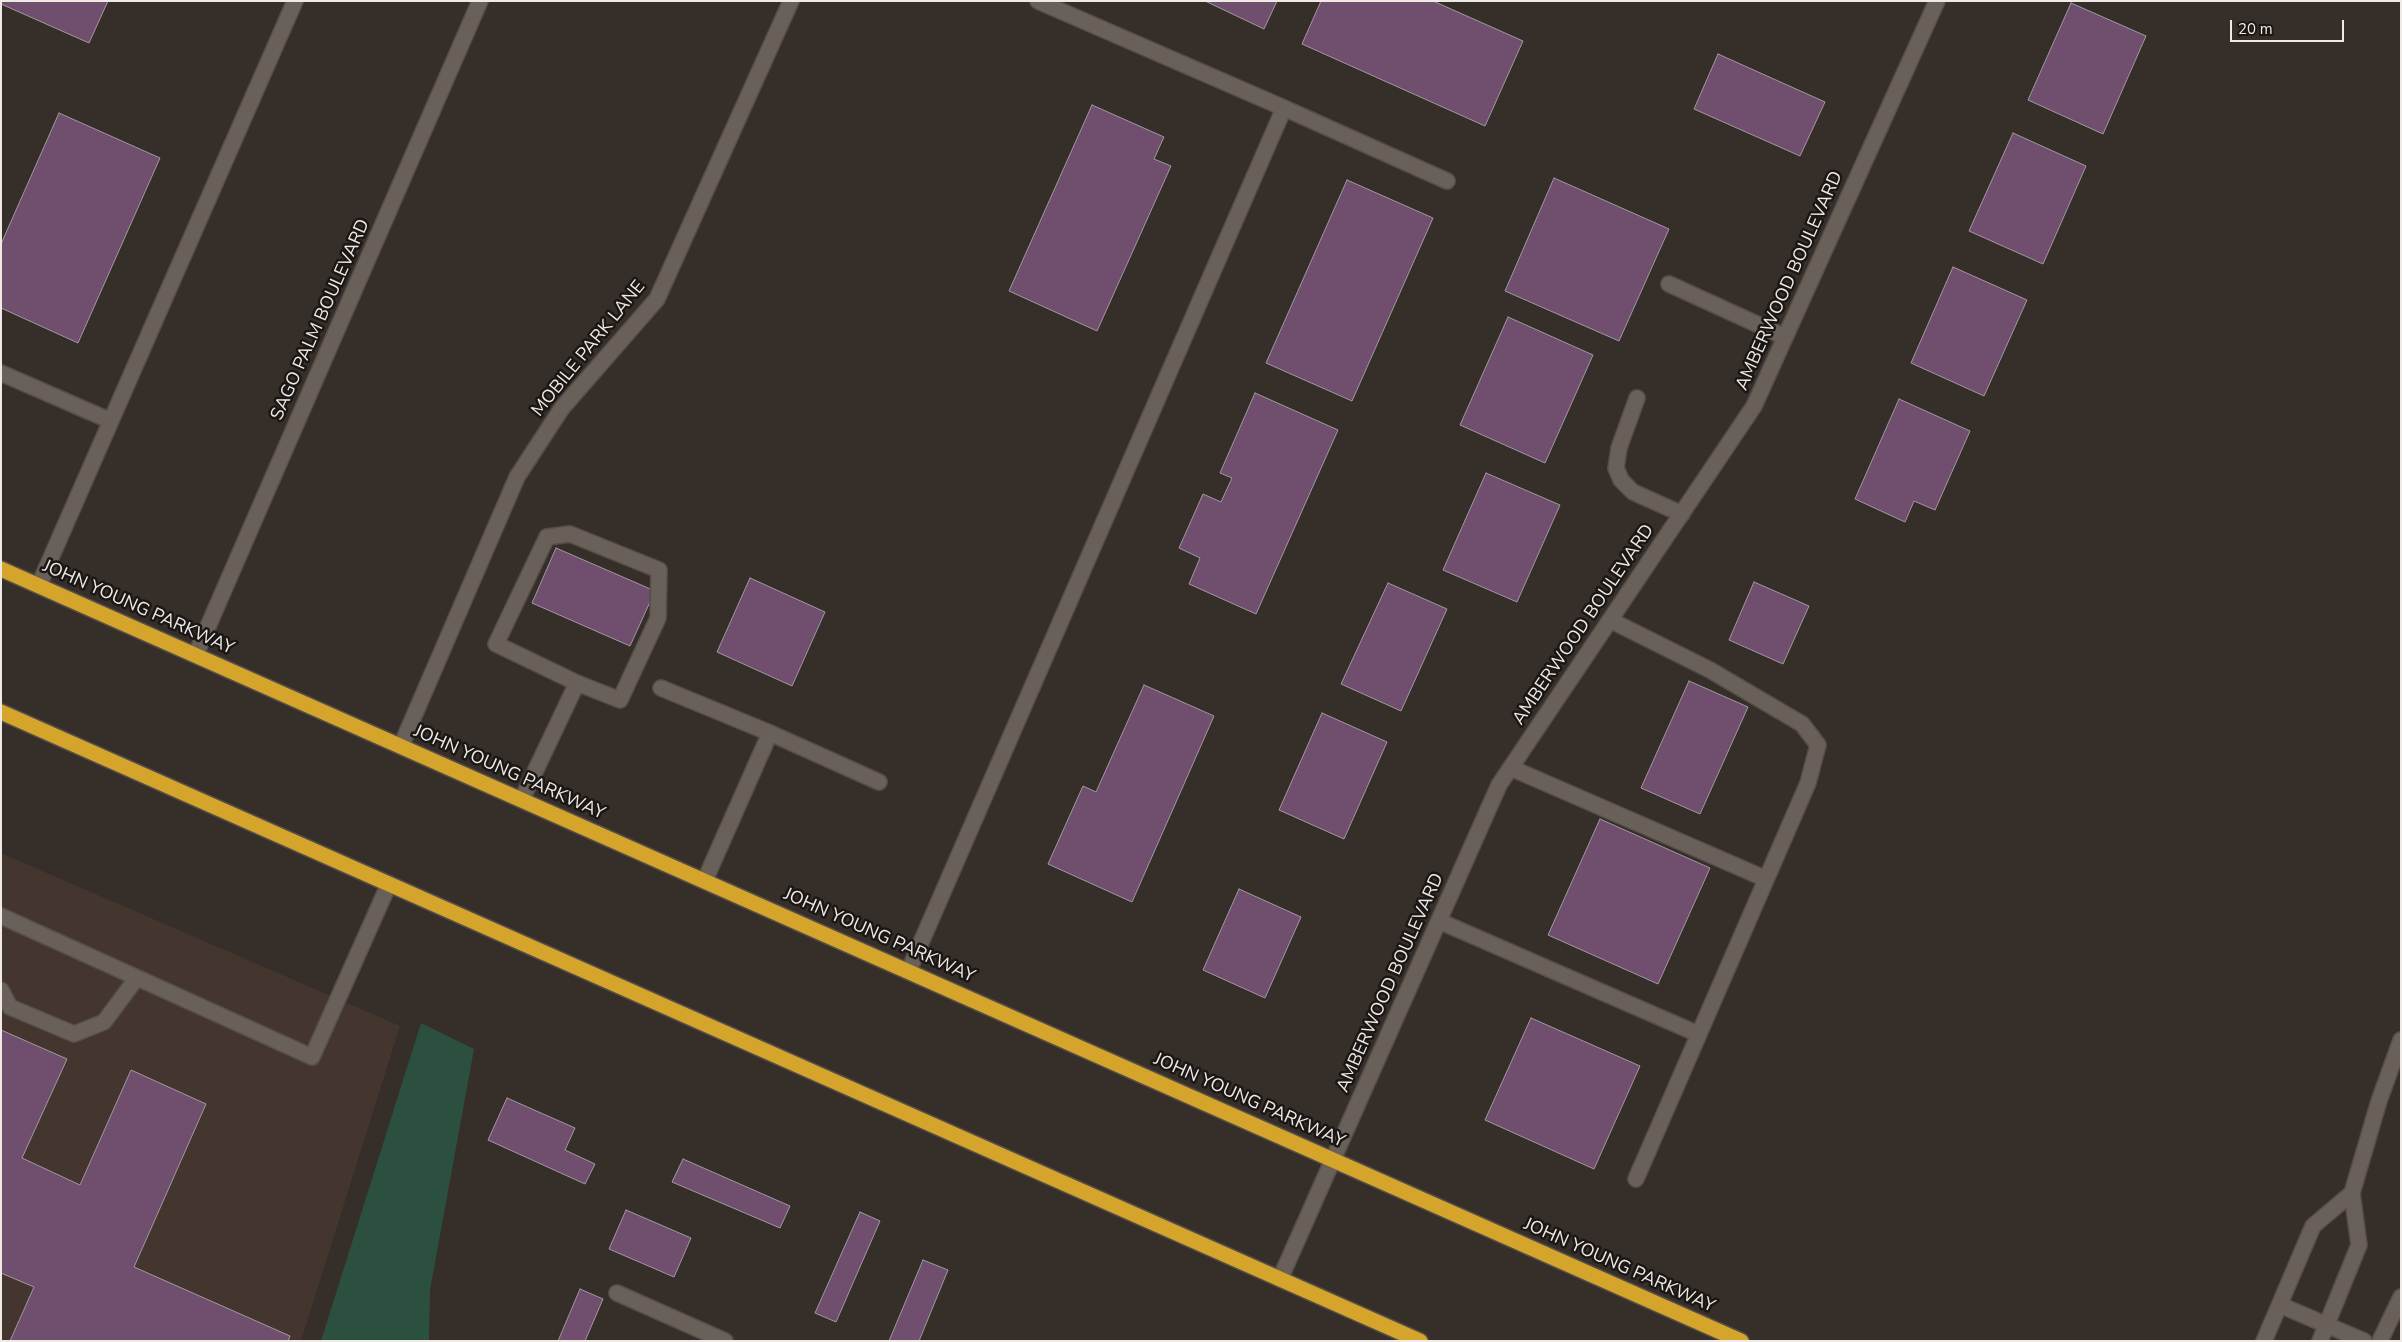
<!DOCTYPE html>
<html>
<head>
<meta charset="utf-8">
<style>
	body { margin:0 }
	#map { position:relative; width:2402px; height:1342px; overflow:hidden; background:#362e29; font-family:"Nunito Sans",sans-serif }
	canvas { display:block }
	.frame { position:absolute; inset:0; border:2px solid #f0eae7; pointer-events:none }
	.scale { position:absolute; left:2230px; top:20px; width:114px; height:22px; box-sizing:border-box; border:2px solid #f0eae7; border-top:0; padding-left:6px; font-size:15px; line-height:18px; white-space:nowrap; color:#f0eae7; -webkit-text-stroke:4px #1b1715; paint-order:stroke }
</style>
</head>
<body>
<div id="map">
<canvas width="2402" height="1342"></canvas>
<div class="frame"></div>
<div class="scale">20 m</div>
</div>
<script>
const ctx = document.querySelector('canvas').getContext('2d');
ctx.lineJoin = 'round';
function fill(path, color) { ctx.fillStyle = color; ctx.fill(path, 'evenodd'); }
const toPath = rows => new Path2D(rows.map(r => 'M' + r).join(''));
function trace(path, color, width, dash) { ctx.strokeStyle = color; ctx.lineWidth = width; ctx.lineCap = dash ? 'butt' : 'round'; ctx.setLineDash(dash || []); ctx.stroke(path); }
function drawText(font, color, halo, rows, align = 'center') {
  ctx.font = font + ' "Nunito Sans",sans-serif'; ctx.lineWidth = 5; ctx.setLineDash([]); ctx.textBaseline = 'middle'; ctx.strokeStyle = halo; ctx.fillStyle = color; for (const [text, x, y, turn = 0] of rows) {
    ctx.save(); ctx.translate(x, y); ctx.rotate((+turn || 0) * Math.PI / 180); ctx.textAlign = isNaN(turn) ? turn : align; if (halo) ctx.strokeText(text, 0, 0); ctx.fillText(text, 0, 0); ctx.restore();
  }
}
fill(toPath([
	[1,853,400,1026,301,1341,1,1341]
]), '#44362e');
fill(toPath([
	[421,1023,474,1049,430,1290,429,1341,321,1341]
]), '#2c503f');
const building = toPath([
	[1,1,108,1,89,43,1,4,1,1],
	[1205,1,1277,1,1264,29,1205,1],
	[1321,1,1433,1,1523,41,1485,126,1302,44,1321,1],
	[2071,3,2146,36,2103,134,2028,100,2071,3],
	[1718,54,1825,102,1800,156,1694,109,1718,54],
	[1092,105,1164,137,1154,159,1171,166,1097,331,1009,291,1092,105],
	[59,113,160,158,78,343,1,308,1,244,59,113],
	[2013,133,2086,166,2043,264,1969,231,2013,133],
	[1554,178,1669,229,1619,341,1505,291,1554,178],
	[1347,180,1433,218,1352,401,1266,363,1347,180],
	[1953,267,2027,300,1984,396,1911,363,1953,267],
	[1508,317,1593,355,1545,463,1460,425,1508,317],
	[1255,393,1338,430,1256,614,1189,584,1200,558,1179,548,1203,494,1221,502,1232,478,1220,473,1255,393],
	[1899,399,1970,431,1935,510,1914,501,1905,522,1855,499,1899,399],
	[1486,473,1560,505,1517,602,1443,570,1486,473],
	[556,548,655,591,630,646,532,603,556,548],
	[750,578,825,612,792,686,717,652,750,578],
	[1754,582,1809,606,1783,664,1729,640,1754,582],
	[1388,583,1447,609,1401,711,1341,684,1388,583],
	[1689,681,1748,707,1700,814,1641,788,1689,681],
	[1144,685,1214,716,1132,902,1048,864,1083,786,1096,792,1144,685],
	[1322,713,1387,742,1344,839,1279,810,1322,713],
	[1600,819,1710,868,1658,984,1548,935,1600,819],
	[1239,889,1301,917,1265,998,1203,970,1239,889],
	[1531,1018,1640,1066,1594,1169,1485,1120,1531,1018],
	[1,1030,67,1059,22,1158,80,1185,131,1070,206,1104,134,1267,290,1336,288,1341,10,1341,34,1287,1,1273,1,1030],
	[507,1098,575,1128,565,1150,595,1164,585,1184,488,1140,507,1098],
	[683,1159,790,1206,780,1228,672,1182,683,1159],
	[626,1210,691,1238,674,1277,609,1249,626,1210],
	[860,1212,880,1221,836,1322,815,1313,860,1212],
	[923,1260,948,1270,919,1341,889,1341,923,1260],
	[580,1289,603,1299,585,1341,558,1341,580,1289]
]);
fill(building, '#6f4e6e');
trace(building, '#a299a1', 1);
const minor = toPath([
	[1284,108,1447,181],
	[1669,284,1785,337],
	[1,373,111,421],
	[1637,398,1619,448,1616,468,1621,480,1633,492,1682,514],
	[39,585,295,1],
	[1610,620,1710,670,1802,724,1818,745,1808,783,1636,1179],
	[196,654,480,1],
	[661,688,770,733],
	[401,746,517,477,562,408,657,299,791,1],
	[1511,768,1766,879],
	[522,799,577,683,620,700,658,618,659,570,570,534,547,537,496,644,577,683],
	[705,880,770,733,879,782],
	[1,916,312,1057,389,884],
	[1439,921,1698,1034],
	[909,970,1284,108,1038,1],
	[1,990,10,1007,74,1034,104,1022,136,979],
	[1280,1279,1499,785,1754,406,1937,1],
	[617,1293,725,1341],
	[2280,1305,2364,1341],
	[2264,1341,2313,1226,2352,1193,2379,1101,2401,1040],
	[2320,1341,2359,1245,2352,1193],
	[2380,1341,2401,1297]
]);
const highway = toPath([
	[1,569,1741,1341],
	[1,712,1420,1341]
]);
trace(minor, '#554d49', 18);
trace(highway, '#554d49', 18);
trace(minor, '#6a605a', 15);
trace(highway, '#d5a52b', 15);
drawText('18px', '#f0eae7', '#1b1715', [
	["AMBERWOOD BOULEVARD",1790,281,-66],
	["SAGO PALM BOULEVARD",321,320,-66],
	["MOBILE PARK LANE",589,349,-51],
	["JOHN YOUNG PARKWAY",138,608,24],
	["AMBERWOOD BOULEVARD",1584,625,-56],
	["JOHN YOUNG PARKWAY",509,773,24],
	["JOHN YOUNG PARKWAY",879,936,24],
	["AMBERWOOD BOULEVARD",1391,983,-66],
	["JOHN YOUNG PARKWAY",1249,1101,24],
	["JOHN YOUNG PARKWAY",1619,1266,24]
]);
</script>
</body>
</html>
